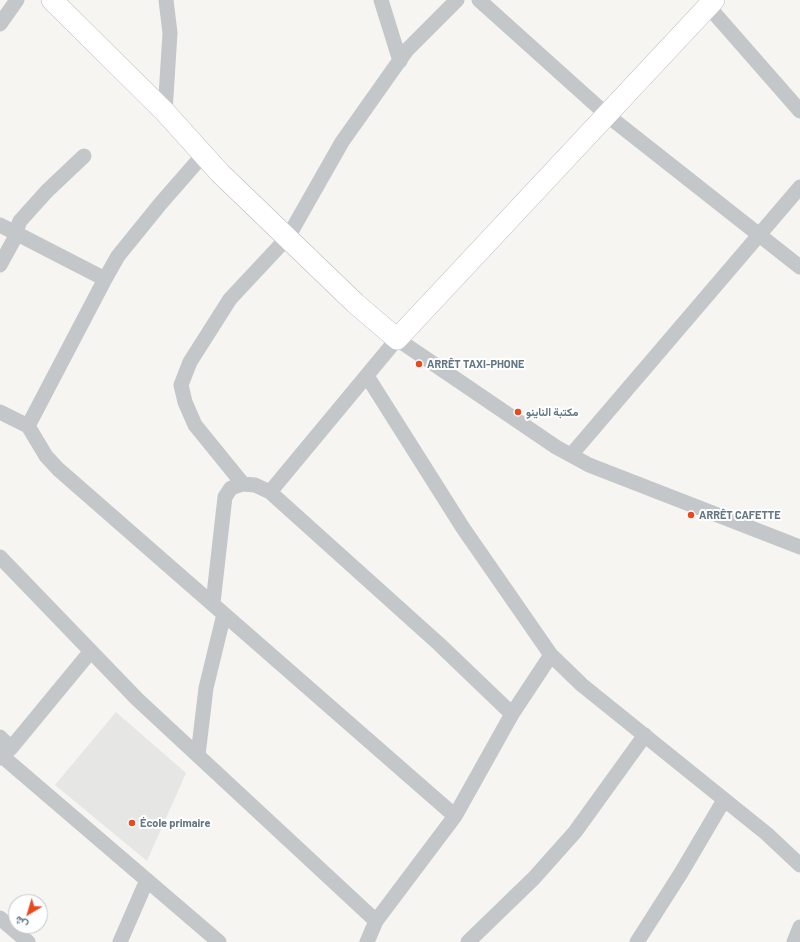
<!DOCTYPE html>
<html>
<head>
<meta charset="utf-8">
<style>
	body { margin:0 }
	#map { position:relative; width:800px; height:942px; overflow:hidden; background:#f6f5f1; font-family:Barlow,Vazirmatn,sans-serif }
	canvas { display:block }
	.north { position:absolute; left:8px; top:894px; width:40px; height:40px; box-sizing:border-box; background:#fff; border:1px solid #c1c8ce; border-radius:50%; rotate:218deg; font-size:11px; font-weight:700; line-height:16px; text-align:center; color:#637684 }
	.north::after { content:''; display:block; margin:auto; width:14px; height:18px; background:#ea481d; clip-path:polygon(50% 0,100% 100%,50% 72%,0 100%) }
</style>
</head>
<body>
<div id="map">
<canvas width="800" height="942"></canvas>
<div class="north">ش</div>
</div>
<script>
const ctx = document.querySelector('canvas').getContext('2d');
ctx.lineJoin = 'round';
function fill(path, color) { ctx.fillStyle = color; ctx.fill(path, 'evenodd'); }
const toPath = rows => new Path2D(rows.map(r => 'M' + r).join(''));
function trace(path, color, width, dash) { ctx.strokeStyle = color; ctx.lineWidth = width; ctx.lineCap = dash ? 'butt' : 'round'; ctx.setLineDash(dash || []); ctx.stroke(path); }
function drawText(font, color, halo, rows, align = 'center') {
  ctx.font = font + ' Barlow,Vazirmatn,sans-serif'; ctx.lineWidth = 4; ctx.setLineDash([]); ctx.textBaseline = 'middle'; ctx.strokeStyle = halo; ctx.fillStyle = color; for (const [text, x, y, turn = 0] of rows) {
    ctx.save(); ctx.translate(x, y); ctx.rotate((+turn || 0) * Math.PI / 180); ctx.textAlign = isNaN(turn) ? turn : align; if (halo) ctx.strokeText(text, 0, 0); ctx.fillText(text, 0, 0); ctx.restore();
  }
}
fill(toPath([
	[116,712,186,773,147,861,55,785]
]), '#e6e7e5');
const secondary = toPath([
	[52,0,165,112,220,173,355,303,397,339,714,0]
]);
trace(secondary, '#b5bbbf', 22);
trace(toPath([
	[381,0,400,61],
	[479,0,607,115,800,267],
	[708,6,800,111],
	[0,24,17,0],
	[165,112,170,33,166,0],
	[0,225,105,279,28,426,0,412],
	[0,265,17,234,18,226,20,221,47,191,84,156],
	[105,279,118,256,161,203,203,155],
	[367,376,463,528,551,655,582,685,767,834,800,865],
	[28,426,46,456,58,469,455,816],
	[571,455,800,187],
	[243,484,195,425,185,402,181,385,190,362,230,299,288,237,342,142,407,50,457,0],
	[270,492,397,339,556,447,589,465,800,547],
	[0,557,137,699,376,921],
	[213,603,225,497,231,488,243,484,255,485,270,492,439,644,512,714],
	[0,737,11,748],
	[198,755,206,688,224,614],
	[2,756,219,942],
	[0,758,11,748,91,651],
	[0,918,28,942],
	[120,942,147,880],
	[367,942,376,921,455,816,512,714,551,655],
	[468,942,534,878,575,832,645,735],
	[637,942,681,873,724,800],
	[794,942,800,927]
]), '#c3c7ca', 15);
trace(secondary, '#fff', 21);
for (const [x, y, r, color] of [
	[419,364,4,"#ea481d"],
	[518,412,4,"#ea481d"],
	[691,515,4,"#ea481d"],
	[132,823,4,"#ea481d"]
]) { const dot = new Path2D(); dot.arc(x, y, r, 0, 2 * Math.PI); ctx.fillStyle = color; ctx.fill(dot); trace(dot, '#fff', 1.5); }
drawText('bold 11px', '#637684', '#fff', [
	["ARRÊT TAXI-PHONE",427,364],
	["مكتبة الناينو",526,412],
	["ARRÊT CAFETTE",699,515],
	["École primaire",140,823]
], 'left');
</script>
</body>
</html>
